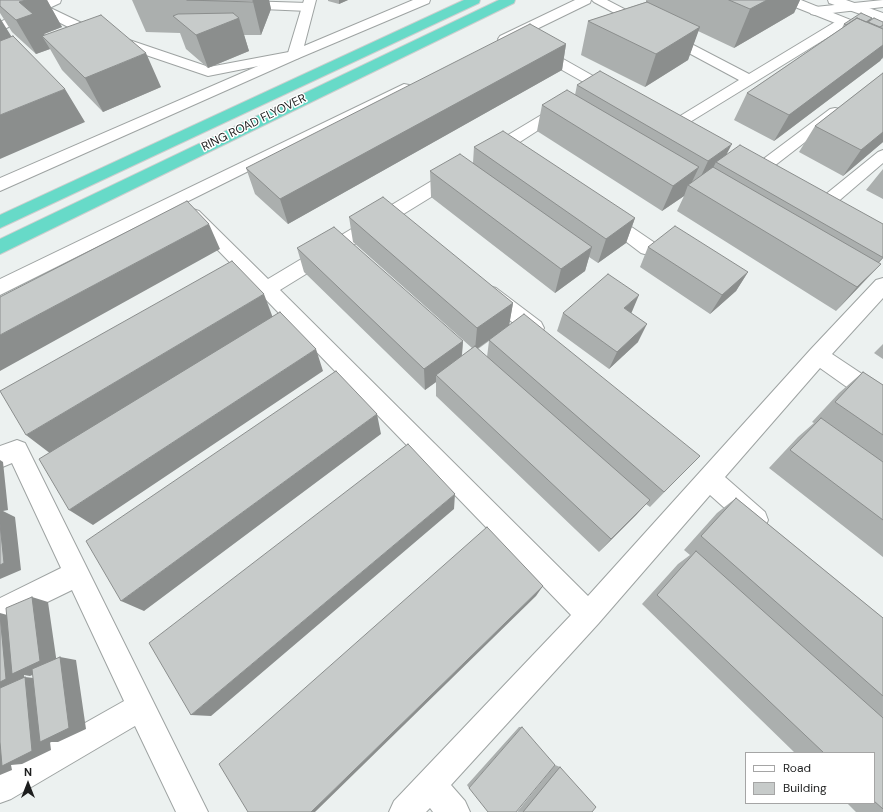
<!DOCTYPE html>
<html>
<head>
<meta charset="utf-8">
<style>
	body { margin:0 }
	#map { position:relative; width:883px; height:812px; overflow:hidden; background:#ecf1f0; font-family:"DM Sans",sans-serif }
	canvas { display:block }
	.legend { position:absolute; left:745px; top:752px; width:130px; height:52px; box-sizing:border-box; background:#fff; border:1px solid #a5a5a5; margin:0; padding:5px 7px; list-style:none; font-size:12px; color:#1d1e1e }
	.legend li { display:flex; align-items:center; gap:8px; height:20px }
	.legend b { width:20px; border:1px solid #a5a5a5 }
	.north { position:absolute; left:8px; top:764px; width:40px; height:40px; -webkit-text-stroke:3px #fff; paint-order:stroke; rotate:0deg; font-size:11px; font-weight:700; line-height:16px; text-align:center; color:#1d1e1e }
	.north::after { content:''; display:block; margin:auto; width:14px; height:18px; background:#1d1e1e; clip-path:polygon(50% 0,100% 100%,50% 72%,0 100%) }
</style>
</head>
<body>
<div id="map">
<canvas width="883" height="812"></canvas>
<ul class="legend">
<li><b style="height:5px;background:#fff"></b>Road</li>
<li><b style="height:11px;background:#c7cbca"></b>Building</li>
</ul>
<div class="north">N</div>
</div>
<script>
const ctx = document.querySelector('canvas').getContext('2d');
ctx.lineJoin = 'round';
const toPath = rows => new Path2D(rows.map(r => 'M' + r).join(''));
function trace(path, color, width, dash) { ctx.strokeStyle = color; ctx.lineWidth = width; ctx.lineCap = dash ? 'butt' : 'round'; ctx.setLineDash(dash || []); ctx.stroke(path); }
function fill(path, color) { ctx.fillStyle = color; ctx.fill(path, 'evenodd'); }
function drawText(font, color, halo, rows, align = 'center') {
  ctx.font = font + ' "DM Sans",sans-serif'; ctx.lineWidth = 3; ctx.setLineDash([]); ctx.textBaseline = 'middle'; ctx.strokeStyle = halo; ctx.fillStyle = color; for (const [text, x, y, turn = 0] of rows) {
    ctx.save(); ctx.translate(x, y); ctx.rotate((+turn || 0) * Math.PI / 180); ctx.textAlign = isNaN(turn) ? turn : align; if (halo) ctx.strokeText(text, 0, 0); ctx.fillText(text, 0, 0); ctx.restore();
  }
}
const service = toPath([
	[592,0,607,0,749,74,840,19,848,19,850,22,848,25,677,130,672,131,667,130,665,127,667,124,739,80,594,2,592,0],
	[883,0,883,7,815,15,811,14,809,11,811,8,815,7,883,0],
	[244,1,308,3,312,4,314,7,312,10,308,11,240,8,238,5,240,2,244,1],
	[835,108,840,109,842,112,840,115,760,177,755,178,750,177,747,173,750,169,830,109,835,108],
	[883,150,883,163,827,211,821,213,815,211,813,207,815,203,878,152,883,150]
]);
const minor = toPath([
	[40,3,88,26,209,67,294,51,299,52,301,55,299,58,294,59,208,76,78,32,35,10,33,7,35,4,40,3],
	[537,46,542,47,618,90,620,93,618,96,613,97,608,96,532,53,530,50,532,47,537,46],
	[563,103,568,105,571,108,568,111,495,158,489,159,483,158,481,154,483,150,558,105,563,103],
	[456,168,462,170,464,174,462,178,280,290,588,596,811,349,876,280,883,278,883,298,832,354,883,388,883,409,875,407,820,368,725,477,765,512,768,520,765,528,756,532,747,528,710,495,598,624,451,785,465,801,470,812,433,812,430,808,426,812,389,812,394,801,571,615,184,215,187,211,193,209,199,211,268,279,450,170,456,168],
	[605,211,611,213,655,243,657,248,655,253,648,255,641,253,599,221,596,217,599,213,605,211],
	[489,286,496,288,541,322,544,328,541,334,534,336,527,334,482,298,479,293,482,288,489,286],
	[17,440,25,443,208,812,176,812,135,726,11,799,0,803,0,771,124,701,72,590,0,625,0,598,61,568,12,463,0,468,0,446,17,440]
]);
const tertiary = toPath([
	[45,0,61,0,60,3,0,31,0,22,45,0],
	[304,0,316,0,304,46,413,0,430,0,429,3,299,58,0,191,0,178,288,53,304,0],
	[575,0,591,0,590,3,510,42,505,43,500,42,498,39,500,36,575,0],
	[784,0,801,0,883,33,883,42,785,3,784,0],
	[828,0,846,0,883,13,883,22,829,3,828,0],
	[404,84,409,85,411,88,409,91,0,295,0,279,404,84]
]);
const trunk = toPath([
	[464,0,480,0,479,3,0,228,0,215,464,0],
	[499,0,515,0,514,3,0,254,0,239,499,0]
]);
trace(service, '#9ea3a2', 2);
trace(minor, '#9ea3a2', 2);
trace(tertiary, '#9ea3a2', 2);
trace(trunk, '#cdcece', 2);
fill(service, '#fff');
fill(minor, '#fff');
fill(tertiary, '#fff');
fill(trunk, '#67dac8');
fill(toPath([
	[0,0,47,0,62,27,44,34,45,35,161,87,103,112,62,70,50,49,36,54,12,32,0,13],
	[132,0,269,0,271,9,261,35,244,35,249,51,208,68,186,49,180,33,146,32],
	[328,0,348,0,339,4,328,1],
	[646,0,800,0,794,13,734,48,698,31,688,60,645,87,581,55,588,21,646,2],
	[870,21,883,22,883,59,882,58,880,61,774,141,734,120,747,93,842,28,844,24],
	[566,44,562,70,288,224,255,194,246,168],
	[883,73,883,142,843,176,799,152,815,126],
	[577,85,726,154,883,224,883,258,858,288,836,311,677,211,684,196,662,211,537,131,542,105,575,95],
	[474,147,635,218,626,243,598,263,589,257,585,271,555,293,431,197,430,171,473,163],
	[883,169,883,199,866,190],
	[349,217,513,303,509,325,683,473,650,507,646,504,636,515,599,552,436,396,436,382,425,390,304,272,297,248,463,341,462,356,472,348,353,242],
	[489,341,487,357,478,349],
	[648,247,748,272,736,291,710,314,640,267],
	[563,313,631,313,638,342,609,369,557,331],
	[883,344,883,359,874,353],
	[863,372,883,385,883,557,769,468,798,437,814,423,812,422,839,393],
	[736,498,883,618,883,812,856,812,847,803,874,803,874,753,795,753,642,604,678,564,690,555,684,550,717,513],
	[519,727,522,727,469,788,467,785],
	[555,765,560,767,592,812,517,812]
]), '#abafae');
fill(toPath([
	[26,0,47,0,62,27,44,34,49,43,42,36,50,49,36,54,16,20,19,2],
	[253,0,269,0,271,9,261,35,253,2],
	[339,0,348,0,339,4],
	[767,0,800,0,794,13,734,48,750,9],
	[0,18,13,39,0,64],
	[239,18,249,51,208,68,196,35],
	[872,18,863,32,855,29],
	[700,27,688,60,645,87,656,54],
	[883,41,883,57,880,61,774,141,789,115],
	[566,44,562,70,288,224,280,199],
	[146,53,161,87,103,112,85,78],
	[65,89,85,122,0,159,0,115],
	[883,132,883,142,843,176,861,150],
	[732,144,721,165,716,162,708,178,696,187,708,161],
	[699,167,690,186,688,185,684,196,662,211,673,186],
	[635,218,626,243,598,263,606,239],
	[209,224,220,249,0,371,0,335],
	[592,247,585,271,555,293,561,269],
	[883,257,883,258,860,282],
	[881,264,858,288,836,311,857,287],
	[748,272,736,291,710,314,722,295],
	[264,294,273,318,51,454,26,435],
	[639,295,631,314,624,308],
	[513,303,509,326,475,350,477,328],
	[647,324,638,342,609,369,617,352],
	[463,341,461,363,436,375,436,382,425,390,424,369],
	[316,349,323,371,93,525,69,510],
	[377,414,381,434,144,611,121,601],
	[0,460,3,462,8,510,3,511,15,517,21,570,0,579],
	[455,494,454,509,211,716,191,715],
	[650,500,636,515,599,552,611,539],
	[543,586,536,596,315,812,311,812],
	[32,597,48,602,57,664,30,676,24,675,24,682,0,693,0,613,18,618],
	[60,657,76,660,86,729,58,742,50,742,51,750,22,764,11,765,12,770,0,775,0,696,25,677,42,679]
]), '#8b8e8d');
const building = toPath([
	[0,0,26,0,19,2,33,14,16,20,0,6,0,0],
	[187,0,253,0,253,2,187,0],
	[729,0,767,0,750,9,729,0],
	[647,2,700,27,656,54,588,21,647,2],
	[233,13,239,18,196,35,173,16,178,14,233,13],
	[861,13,872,18,866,22,857,18,846,25,844,24,861,13],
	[101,15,146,53,85,78,42,36,101,15],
	[857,18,883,29,883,45,789,115,747,93,857,18],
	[874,18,883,22,883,25,880,27,868,22,874,18],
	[530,24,566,44,280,199,246,168,530,24],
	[13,36,65,89,0,115,0,41,13,36],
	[600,71,732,144,708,161,577,85,600,71],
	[883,73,883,132,861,150,815,126,883,73],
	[567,90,699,167,673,186,542,105,567,90],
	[503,131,635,218,606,239,474,147,503,131],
	[740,145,883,224,883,257,882,257,716,162,740,145],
	[460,154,592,247,561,269,430,171,460,154],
	[713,167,881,264,857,287,688,185,713,167],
	[383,197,513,303,477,328,349,217,383,197],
	[187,201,209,224,0,335,0,297,187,201],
	[675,226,748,272,722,295,648,247,675,226],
	[334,227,463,341,424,369,297,248,334,227],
	[232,261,264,294,26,435,0,391,232,261],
	[608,274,639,295,624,308,647,324,617,352,563,313,608,274],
	[280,312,316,349,69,510,39,459,280,312],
	[524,314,700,456,664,492,489,340,524,314],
	[475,346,650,500,611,539,436,375,475,346],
	[336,371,377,414,121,601,86,541,336,371],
	[863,372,883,385,883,435,835,402,863,372],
	[821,418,883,462,883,520,790,450,821,418],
	[408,444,455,494,191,715,149,643,408,444],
	[736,498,883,618,883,696,701,536,736,498],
	[0,524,4,563,0,565,0,524],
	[487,527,543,586,311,812,248,812,219,764,487,527],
	[696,551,883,718,883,809,874,801,874,753,824,753,657,595,696,551],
	[32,597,40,661,12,674,6,608,32,597],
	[0,615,6,679,0,682,0,615],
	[60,657,69,728,40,742,32,669,60,657],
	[25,677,32,751,2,766,0,742,0,688,25,677],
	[522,727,555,765,516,812,488,812,469,788,522,727],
	[560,767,596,807,592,812,523,812,560,767]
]);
fill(building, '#c7cbca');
trace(building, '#8b8e8d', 1);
drawText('12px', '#1d1e1e', '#fff', [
	["RING ROAD FLYOVER",254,123,-26]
]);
</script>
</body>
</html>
